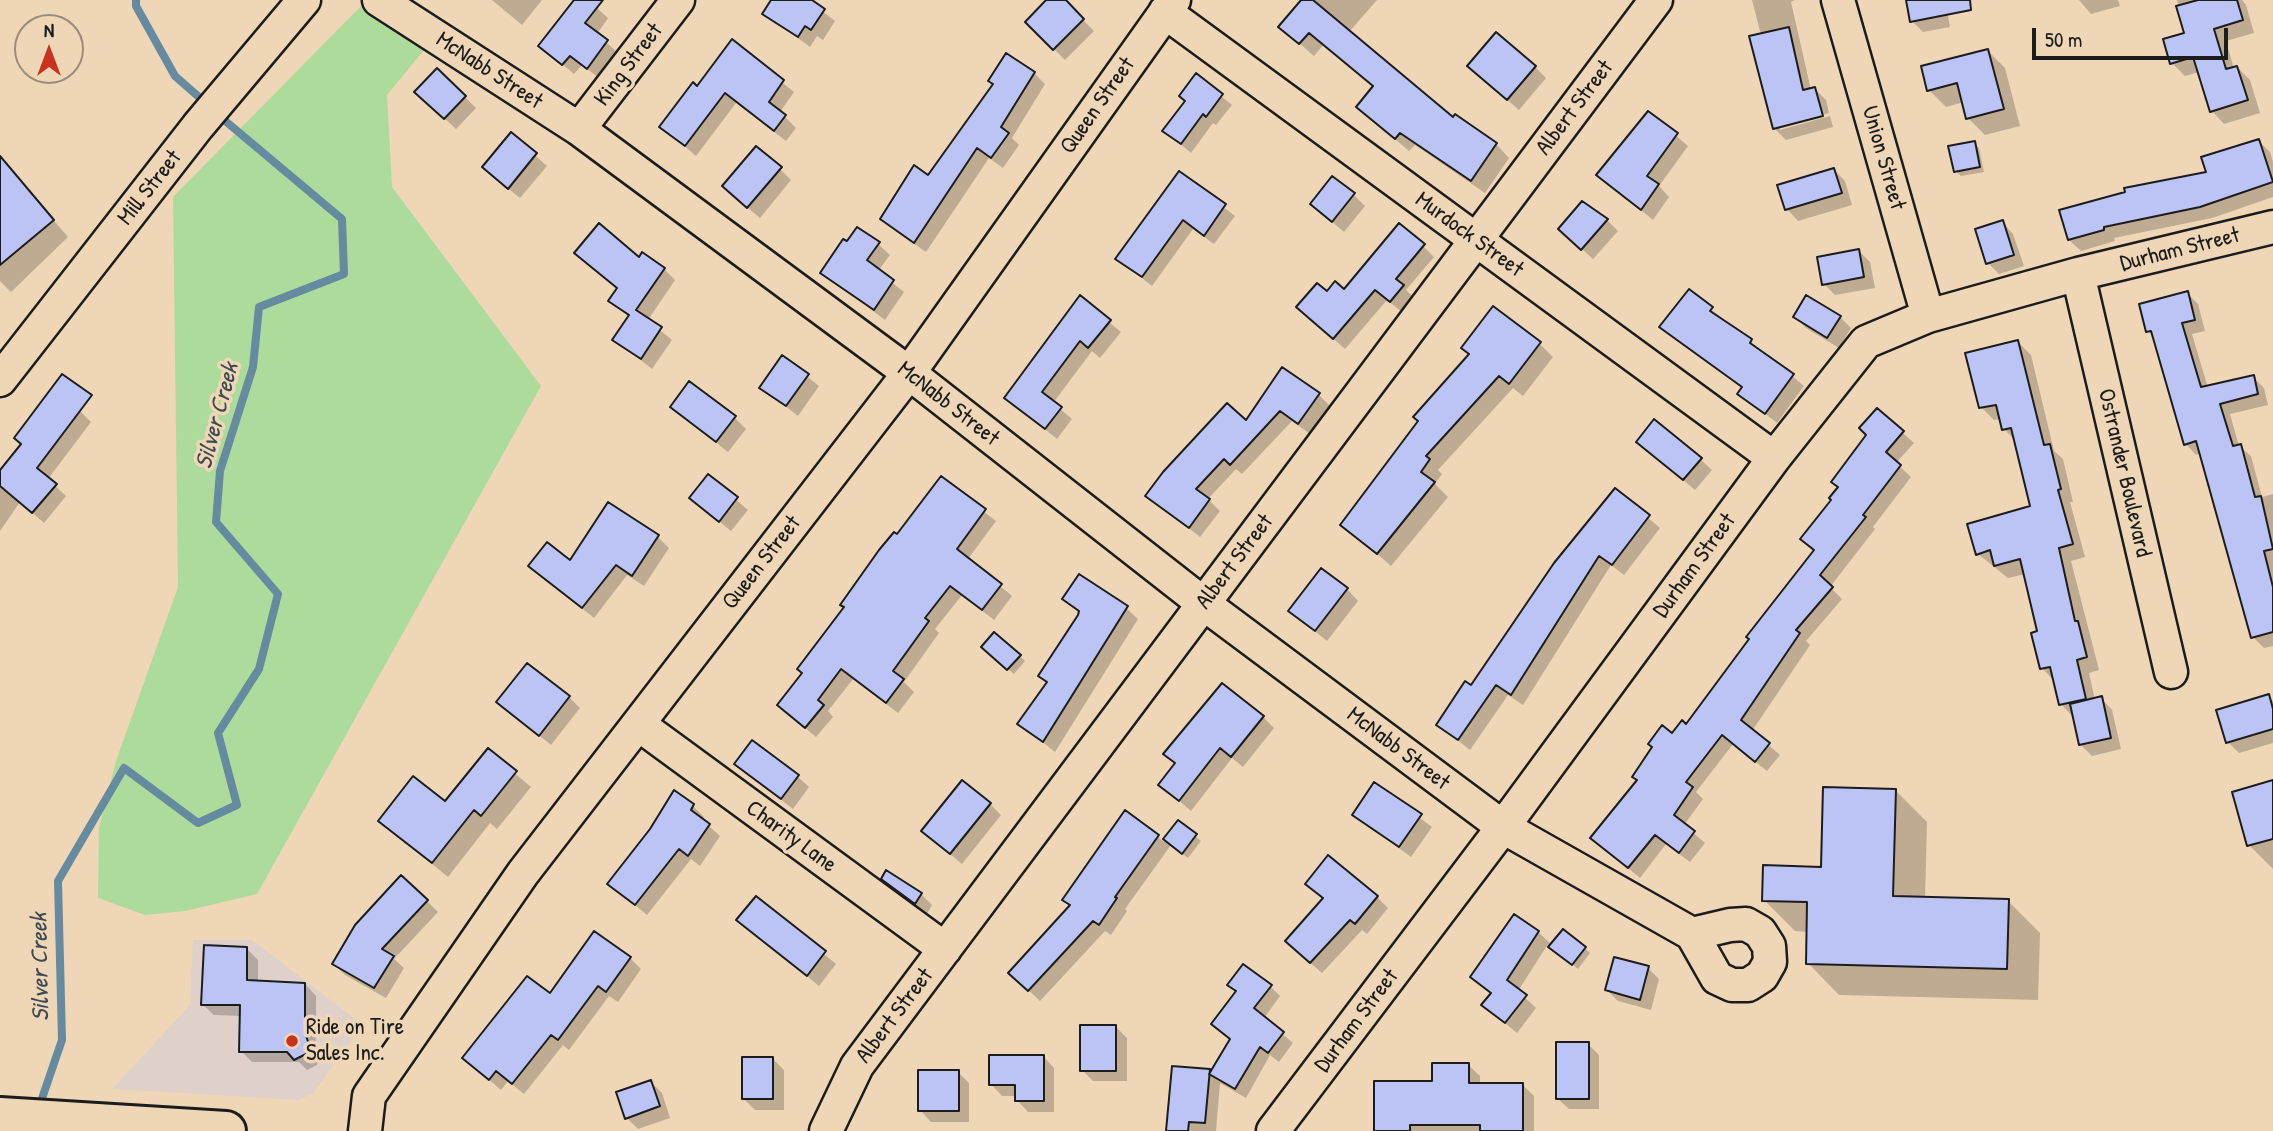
<!DOCTYPE html>
<html>
<head>
<meta charset="utf-8">
<style>
	body { margin:0 }
	#map { position:relative; width:2273px; height:1131px; overflow:hidden; background:#efd6b7; font-family:"Patrick Hand",sans-serif }
	canvas { display:block }
	.north { position:absolute; left:14px; top:14px; width:70px; height:70px; box-sizing:border-box; background:#efd6b7; border:2px solid #9b8c79; border-radius:50%; rotate:0deg; font-size:19px; font-weight:700; line-height:28px; text-align:center; color:#1c1c1c }
	.north::after { content:''; display:block; margin:auto; width:24px; height:32px; background:#c8321e; clip-path:polygon(50% 0,100% 100%,50% 72%,0 100%) }
	.scale { position:absolute; left:2032px; top:28px; width:196px; height:32px; box-sizing:border-box; border:4px solid #1c1c1c; border-top:0; padding-left:9px; font-size:21px; line-height:24px; white-space:nowrap; color:#1c1c1c; -webkit-text-stroke:5px #efd6b7; paint-order:stroke }
</style>
</head>
<body>
<div id="map">
<canvas width="2273" height="1131"></canvas>
<div class="north">N</div>
<div class="scale">50 m</div>
</div>
<script>
const ctx = document.querySelector('canvas').getContext('2d');
ctx.lineJoin = 'round';
function fill(path, color) { ctx.fillStyle = color; ctx.fill(path, 'evenodd'); }
const toPath = rows => new Path2D(rows.map(r => 'M' + r).join(''));
function trace(path, color, width, dash) { ctx.strokeStyle = color; ctx.lineWidth = width; ctx.lineCap = dash ? 'butt' : 'round'; ctx.setLineDash(dash || []); ctx.stroke(path); }
function drawText(font, color, halo, rows, align = 'center') {
  ctx.font = font + ' "Patrick Hand",sans-serif'; ctx.lineWidth = 7; ctx.setLineDash([]); ctx.textBaseline = 'middle'; ctx.strokeStyle = halo; ctx.fillStyle = color; for (const [text, x, y, turn = 0] of rows) {
    ctx.save(); ctx.translate(x, y); ctx.rotate((+turn || 0) * Math.PI / 180); ctx.textAlign = isNaN(turn) ? turn : align; if (halo) ctx.strokeText(text, 0, 0); ctx.fillText(text, 0, 0); ctx.restore();
  }
}
fill(toPath([
	[193,940,252,940,363,1025,314,1092,300,1100,112,1089,190,1005]
]), '#dfd1ca');
fill(toPath([
	[361,6,387,15,429,44,387,95,392,187,541,386,257,894,185,911,145,915,98,898,99,828,116,761,178,587,173,197]
]), '#acdb9b');
fill(toPath([
	[492,0,542,0,522,25],
	[576,0,588,0,608,18,597,34,618,53,599,78,582,65,574,74,541,46],
	[773,0,808,0,835,21,823,40,817,36,810,47,765,14],
	[1049,0,1063,0,1094,31,1065,60,1027,22],
	[1303,0,1377,0,1349,32,1454,120,1496,144,1509,158,1485,193,1415,145,1409,151,1358,107,1375,87,1323,45,1314,56,1281,27],
	[1752,0,1795,0,1791,2,1811,90,1815,89,1826,100,1829,113,1780,126,1780,130,1830,116,1833,127,1786,140,1775,129,1751,37,1761,35],
	[1907,0,1945,0,1950,27,1923,32,1912,21],
	[2079,0,2118,0,2120,6,2091,14],
	[2177,0,2242,0,2246,5,2254,33,2226,41,2234,69,2237,67,2250,80,2260,113,2224,124,2212,111,2199,72,2185,76,2172,63,2187,34],
	[732,42,794,92,780,112,796,128,786,141,736,103,696,156,662,127,697,88],
	[1988,51,2005,68,2020,126,1985,135,1968,118,1964,102,1946,107,1929,90],
	[1535,67,1546,78,1519,110,1481,77],
	[1034,73,1045,84,1012,138,1019,145,1003,168,989,158,926,252,894,230,882,219],
	[1196,76,1232,105,1216,125,1213,123,1191,153,1165,131,1187,101],
	[465,97,476,108,456,129,428,103],
	[1649,113,1688,146,1659,186,1669,197,1653,220,1598,175,1613,154,1617,156],
	[512,135,547,166,520,198,495,178],
	[2259,141,2270,152,2273,162,2273,197,2212,218,2114,238,2115,241,2081,251,2069,240,2208,173],
	[1974,143,1979,148,1984,172,1961,176,1956,171],
	[780,169,791,180,760,218,735,197],
	[1834,170,1845,181,1852,205,1798,221,1787,209,1780,186],
	[1179,173,1235,216,1214,244,1193,229,1152,286,1118,259],
	[1354,195,1365,206,1344,232,1324,215],
	[43,208,68,237,11,292,0,281,0,220],
	[1607,220,1618,231,1593,259,1572,240],
	[2002,222,2013,234,2024,266,1999,274,1988,263],
	[848,244,878,244,890,255,878,271,904,292,885,320,822,273],
	[1423,246,1434,257,1406,290,1414,298,1402,312,1387,300,1345,349,1310,318,1344,291],
	[1859,251,1870,262,1875,288,1835,295,1824,284],
	[587,264,664,269,675,280,648,320,672,340,652,369,614,339,629,317,610,301,618,289],
	[1689,291,1804,386,1777,423,1739,393,1743,388,1662,327],
	[2187,293,2198,304,2205,331,2192,334,2208,388,2253,377,2264,388,2268,405,2230,414,2239,446,2251,456,2262,497,2273,494,2273,646,2264,648,2253,637,2201,453,2196,455,2186,444,2155,338,2148,331],
	[1080,298,1121,332,1100,358,1092,351,1053,403,1072,419,1057,439,1006,398],
	[1795,317,1840,317,1851,328,1839,348,1806,328],
	[2018,342,2031,355,2054,451,2063,459,2073,502,2070,502,2085,557,2071,561,2099,670,2089,673,2095,700,2101,698,2112,710,2121,749,2092,756,2080,744,2074,718,2061,704,2055,682,2042,668,2039,632,2026,574,2008,578,1978,554,2033,508,2017,442,2004,429,2001,419,1994,420,1981,407],
	[1539,343,1553,357,1523,396,1513,388,1438,470,1442,474,1435,484,1448,497,1391,566,1343,524,1420,421],
	[783,357,819,386,798,416,762,388],
	[1319,395,1330,406,1310,434,1292,421,1242,474,1236,469,1208,499,1220,511,1200,537,1148,496,1246,423],
	[672,407,735,418,746,429,728,452],
	[1877,410,1914,443,1896,463,1911,477,1873,527,1875,529,1830,587,1842,599,1806,641,1810,645,1752,731,1780,755,1767,771,1733,744,1696,792,1703,799,1684,825,1705,843,1690,862,1666,844,1640,878,1592,838,1672,735,1687,726,1815,552,1802,539,1834,500,1868,435],
	[80,411,91,422,48,479,66,496,44,523,20,502,0,531,0,472],
	[1638,442,1700,459,1712,470,1695,490],
	[708,476,748,510,731,531,691,498],
	[941,479,996,521,968,559,1012,596,994,620,962,595,935,629,939,633,904,682,914,692,898,713,853,679,828,711,833,717,816,737,790,715,804,674],
	[1615,490,1660,528,1624,575,1611,565,1523,705,1508,695,1470,750,1438,725,1472,688],
	[608,505,658,537,669,548,644,586,627,575,594,618,530,566,570,563],
	[1347,589,1358,601,1327,641,1290,611],
	[1064,599,1126,608,1138,619,1055,752,1020,724,1048,684,1040,675,1080,614],
	[988,652,1020,656,1025,661,1014,674],
	[2268,696,2273,701,2273,743,2239,753,2228,742],
	[569,697,580,708,551,745,498,702],
	[1263,717,1274,728,1243,767,1232,758,1191,811,1161,785,1176,765,1165,754],
	[488,751,531,787,497,829,490,823,448,877,380,821,446,803],
	[736,764,797,776,809,787,793,809],
	[2273,782,2273,869,2249,845],
	[1374,784,1432,827,1411,857,1354,815],
	[1895,790,1927,822,1925,899,2008,901,2040,933,2038,1000,1839,995,1808,963,1808,932,1795,931,1764,900,1822,868],
	[675,793,693,806,704,817,702,820,720,836,700,866,691,859,647,915,610,884,651,830],
	[990,804,1001,815,962,864,923,831],
	[1126,813,1164,842,1178,822,1201,841,1188,858,1171,845,1125,909,1127,911,1111,935,1105,931,1040,1001,1022,984,1071,907,1064,899],
	[883,879,921,894,932,905,927,914],
	[1307,883,1377,897,1388,908,1367,934,1362,930,1322,973,1298,952,1324,900],
	[756,898,836,964,819,986,739,920],
	[427,901,438,912,394,959,404,968,386,998,345,975,334,964],
	[1538,932,1552,945,1585,948,1590,953,1578,969,1548,944,1518,991,1536,1008,1517,1033,1483,1005,1492,994,1472,976],
	[247,949,258,960,258,982,305,984,316,996,316,1044,320,1057,317,1065,307,1070,299,1062,252,1062,241,1051,242,1016,214,1015,202,1004],
	[630,958,641,969,618,1002,609,996,569,1050,563,1045,524,1094,508,1081,501,1090,464,1058,550,995],
	[1648,968,1659,979,1651,1010,1618,1001,1607,990],
	[1229,985,1270,986,1280,996,1264,1018,1293,1043,1279,1062,1270,1055,1246,1098,1220,1083,1216,1131,1168,1131,1209,1071,1212,1073,1232,1040,1213,1024,1237,992],
	[1116,1027,1127,1038,1127,1081,1093,1081,1082,1070],
	[1588,1044,1599,1055,1599,1109,1569,1109,1557,1098],
	[1043,1056,1054,1068,1054,1112,1028,1112,1017,1100,1017,1096,1002,1096,991,1084],
	[773,1059,784,1070,784,1110,755,1110,744,1099],
	[1468,1065,1480,1076,1480,1085,1523,1085,1534,1096,1534,1131,1377,1131,1434,1082],
	[958,1072,969,1083,969,1122,931,1122,920,1110],
	[651,1082,662,1093,670,1118,638,1129,627,1118]
]), '#0003');
trace(toPath([
	[136,0,136,6,175,76,208,105],
	[38,1110,62,1040,58,881,124,768,198,823,237,805,218,733,259,669,278,594,216,522,220,471,253,367,259,307,344,274,342,219,217,114]
]), '#668a9f', 8);
const building = toPath([
	[574,0,603,0,585,23,608,40,587,69,570,56,562,65,538,46,574,0],
	[771,0,812,0,825,9,811,30,805,26,798,37,762,14,771,0],
	[1046,0,1066,0,1084,19,1053,50,1025,22,1046,0],
	[1301,0,1313,0,1453,117,1455,114,1497,143,1471,181,1400,133,1395,139,1356,107,1373,86,1309,33,1299,44,1278,27,1301,0],
	[1906,0,1970,0,1971,10,1910,22,1906,0],
	[2198,0,2237,0,2243,20,2214,29,2226,69,2237,66,2248,100,2210,112,2193,57,2170,64,2163,39,2184,33,2176,6,2198,0],
	[1789,27,1803,90,1815,87,1823,116,1773,129,1749,36,1789,27],
	[1496,32,1536,66,1507,100,1467,66,1496,32],
	[732,39,784,80,769,102,786,115,774,131,725,93,685,146,659,127,693,82,697,86,732,39],
	[1988,49,2004,109,1966,119,1957,83,1927,91,1921,66,1988,49],
	[1006,53,1035,72,1001,127,1009,133,991,158,977,148,914,243,880,219,914,165,928,175,993,84,988,81,1006,53],
	[437,68,466,96,444,119,414,92,437,68],
	[1196,73,1223,94,1206,117,1203,114,1181,144,1162,131,1185,101,1179,96,1196,73],
	[1648,111,1678,133,1647,176,1659,184,1641,210,1596,175,1648,111],
	[511,132,537,153,508,189,482,167,511,132],
	[2259,139,2273,182,2200,207,2104,227,2104,230,2068,240,2059,210,2125,192,2124,188,2206,172,2201,157,2259,139],
	[1975,141,1980,167,1954,172,1948,146,1975,141],
	[756,146,782,167,747,208,722,186,756,146],
	[0,156,54,220,0,265,0,156],
	[1834,168,1842,193,1785,210,1777,185,1834,168],
	[1179,171,1226,204,1204,236,1183,220,1142,277,1115,259,1179,171],
	[1332,176,1355,193,1332,222,1310,204,1332,176],
	[1582,201,1608,219,1581,250,1558,229,1582,201],
	[2003,220,2014,255,1986,264,1975,229,2003,220],
	[599,223,639,257,642,252,665,268,636,310,662,327,641,359,612,340,629,315,608,301,617,288,574,253,599,223],
	[1399,223,1425,244,1396,279,1404,285,1390,302,1375,290,1333,339,1296,307,1317,283,1327,291,1335,281,1344,289,1399,223],
	[857,227,880,242,867,260,894,280,874,310,820,273,843,239,847,241,857,227],
	[1859,249,1864,277,1822,285,1817,257,1859,249],
	[1689,289,1713,307,1710,311,1752,339,1750,343,1794,374,1765,414,1737,394,1742,387,1659,327,1689,289],
	[2188,291,2195,320,2182,323,2201,387,2254,375,2258,394,2220,404,2233,446,2241,444,2255,497,2261,496,2273,549,2264,551,2273,587,2273,632,2251,638,2196,441,2184,445,2151,331,2146,332,2139,304,2188,291],
	[1080,295,1111,320,1088,348,1080,341,1042,392,1062,407,1045,429,1004,398,1080,295],
	[1806,295,1841,316,1827,338,1793,317,1806,295],
	[1493,306,1541,342,1509,384,1499,376,1426,456,1430,459,1421,472,1435,482,1377,554,1340,525,1418,421,1413,417,1469,354,1461,348,1493,306],
	[2018,340,2044,445,2050,444,2061,489,2058,490,2073,544,2059,548,2075,621,2078,621,2087,657,2077,660,2086,699,2059,705,2050,667,2040,669,2031,633,2037,631,2020,559,1994,566,1990,550,1976,555,1967,524,2030,506,2011,428,2002,430,1996,405,1979,408,1965,353,2018,340],
	[782,355,809,374,786,406,759,388,782,355],
	[1282,367,1320,393,1298,424,1280,411,1230,465,1224,459,1196,489,1210,499,1189,528,1145,496,1163,472,1227,403,1246,420,1282,367],
	[62,374,92,395,37,468,57,484,32,513,0,486,0,470,21,444,14,438,62,374],
	[689,381,736,416,716,442,670,407,689,381],
	[1877,408,1904,431,1886,452,1901,465,1863,515,1866,517,1820,575,1833,587,1796,630,1800,633,1741,720,1770,743,1755,762,1722,735,1686,782,1693,787,1674,815,1695,831,1679,853,1655,835,1628,868,1590,838,1637,780,1632,777,1652,747,1648,744,1662,725,1672,733,1682,720,1686,724,1749,639,1746,637,1814,550,1800,539,1831,500,1829,498,1838,487,1831,482,1866,435,1859,428,1877,408],
	[1654,419,1702,458,1683,480,1636,442,1654,419],
	[708,474,738,497,719,522,689,498,708,474],
	[941,476,986,509,957,549,1002,584,982,610,950,586,925,618,929,621,893,671,904,679,886,703,841,669,818,700,824,705,805,728,777,705,802,673,797,669,844,607,840,605,879,550,894,532,897,534,941,476],
	[1615,488,1650,515,1612,565,1599,556,1511,695,1496,685,1458,740,1436,725,1465,681,1471,685,1554,563,1615,488],
	[608,502,659,535,632,576,616,565,582,608,528,566,547,542,570,560,608,502],
	[1321,568,1348,588,1315,631,1288,611,1321,568],
	[1079,574,1128,606,1043,742,1017,724,1047,682,1038,676,1078,615,1079,611,1062,599,1079,574],
	[994,632,1021,655,1007,670,981,647,994,632],
	[527,663,570,696,539,736,496,702,527,663],
	[1222,683,1264,716,1231,757,1220,748,1179,801,1158,785,1175,763,1163,754,1222,683],
	[2269,694,2273,709,2273,729,2226,743,2216,710,2269,694],
	[2102,696,2111,738,2079,745,2070,704,2102,696],
	[752,740,799,775,781,799,734,764,752,740],
	[488,748,517,771,481,816,474,810,432,863,378,821,413,776,445,801,488,748],
	[962,780,991,803,950,854,921,831,962,780],
	[2273,780,2273,839,2247,846,2232,792,2273,780],
	[1374,782,1422,814,1399,847,1352,815,1374,782],
	[1823,787,1896,789,1893,896,2009,899,2007,969,1806,964,1807,902,1762,901,1763,865,1821,867,1823,787],
	[674,790,694,804,691,810,710,824,688,856,679,849,635,905,607,884,650,829,674,790],
	[1125,810,1159,835,1115,897,1117,898,1099,925,1093,921,1028,991,1008,973,1070,905,1062,900,1125,810],
	[1178,820,1197,834,1182,854,1163,839,1178,820],
	[1328,855,1378,896,1355,924,1350,920,1310,963,1285,941,1323,898,1305,884,1328,855],
	[886,870,922,893,915,904,881,879,886,870],
	[401,875,428,900,382,949,394,956,374,988,332,964,355,925,401,875],
	[756,896,826,951,807,976,736,920,756,896],
	[1514,914,1539,931,1507,980,1527,995,1505,1023,1481,1005,1491,993,1470,977,1514,914],
	[1563,929,1586,947,1572,965,1548,947,1563,929],
	[594,931,631,957,606,992,598,986,558,1040,551,1035,512,1084,496,1071,489,1080,462,1058,527,976,550,993,594,931],
	[204,945,247,947,247,980,305,983,305,1032,309,1045,306,1054,294,1060,287,1052,239,1052,240,1005,201,1005,204,945],
	[1614,957,1649,966,1640,1000,1605,990,1614,957],
	[1243,964,1272,985,1254,1008,1284,1032,1268,1053,1260,1047,1235,1089,1209,1074,1230,1039,1211,1024,1236,991,1227,985,1243,964],
	[1080,1025,1116,1025,1116,1071,1080,1071,1080,1025],
	[1556,1042,1589,1042,1589,1099,1556,1099,1556,1042],
	[989,1055,1044,1055,1044,1101,1015,1101,1015,1085,989,1085,989,1055],
	[742,1057,773,1057,773,1099,742,1099,742,1057],
	[1432,1063,1469,1063,1469,1083,1523,1083,1523,1131,1480,1131,1480,1125,1410,1125,1410,1131,1374,1131,1374,1081,1432,1081,1432,1063],
	[1172,1066,1210,1069,1205,1123,1189,1122,1188,1131,1166,1131,1172,1066],
	[918,1070,959,1070,959,1111,918,1111,918,1070],
	[651,1080,660,1106,625,1119,616,1092,651,1080]
]);
fill(building, '#bbc4f5');
trace(building, '#1c1c1c', 2);
const minor = toPath([
	[379,0,579,129,909,373,1204,604,1503,827,1692,934,1717,978,1732,985,1748,985,1762,976,1770,962,1769,946,1760,932,1746,924,1730,925,1692,934],
	[1838,0,1928,316],
	[1165,12,1774,458],
	[579,129,678,0],
	[2078,274,2171,672],
	[0,380,198,126,304,0],
	[638,724,945,949],
	[365,1131,369,1096,523,873,909,373,1174,0],
	[826,1131,857,1066,1656,0],
	[1273,1131,1503,827,1774,458,1866,342,1928,316,2078,274,2273,227]
]);
const major = toPath([
	[0,1117,226,1131]
]);
trace(minor, '#1c1c1c', 37);
trace(major, '#1c1c1c', 44);
trace(minor, '#efd6b7', 32);
trace(major, '#efd6b7', 38);
for (const [x, y, r, color] of [
	[292,1041,7,"#c8321e"]
]) { const dot = new Path2D(); dot.arc(x, y, r, 0, 2 * Math.PI); ctx.fillStyle = color; ctx.fill(dot); trace(dot, '#efd6b7', 2.5); }
drawText('23px', '#1c1c1c', '#efd6b7', [
	["King Street",629,65,-53],
	["McNabb Street",489,71,33],
	["Queen Street",1098,106,-55],
	["Albert Street",1575,108,-53],
	["Union Street",1883,158,74],
	["Mill Street",150,188,-52],
	["Murdock Street",1469,235,36],
	["Durham Street",2180,250,-14],
	["McNabb Street",948,404,38],
	["Ostrander Boulevard",2124,473,77],
	["Albert Street",1235,562,-53],
	["Queen Street",762,563,-52],
	["Durham Street",1695,566,-54],
	["McNabb Street",1398,749,37],
	["Charity Lane",791,837,36],
	["Albert Street",895,1016,-53],
	["Durham Street",1357,1021,-53]
]);
drawText('23px', '#1c1c1c', '#efd6b7', [
	["Ride on Tire",306,1028],
	["Sales Inc.",306,1054]
], 'left');
drawText('italic 24px', '#3b4a53', '#efd6b7', [
	["Silver Creek",218,416,-75],
	["Silver Creek",41,967,-91]
]);
</script>
</body>
</html>
